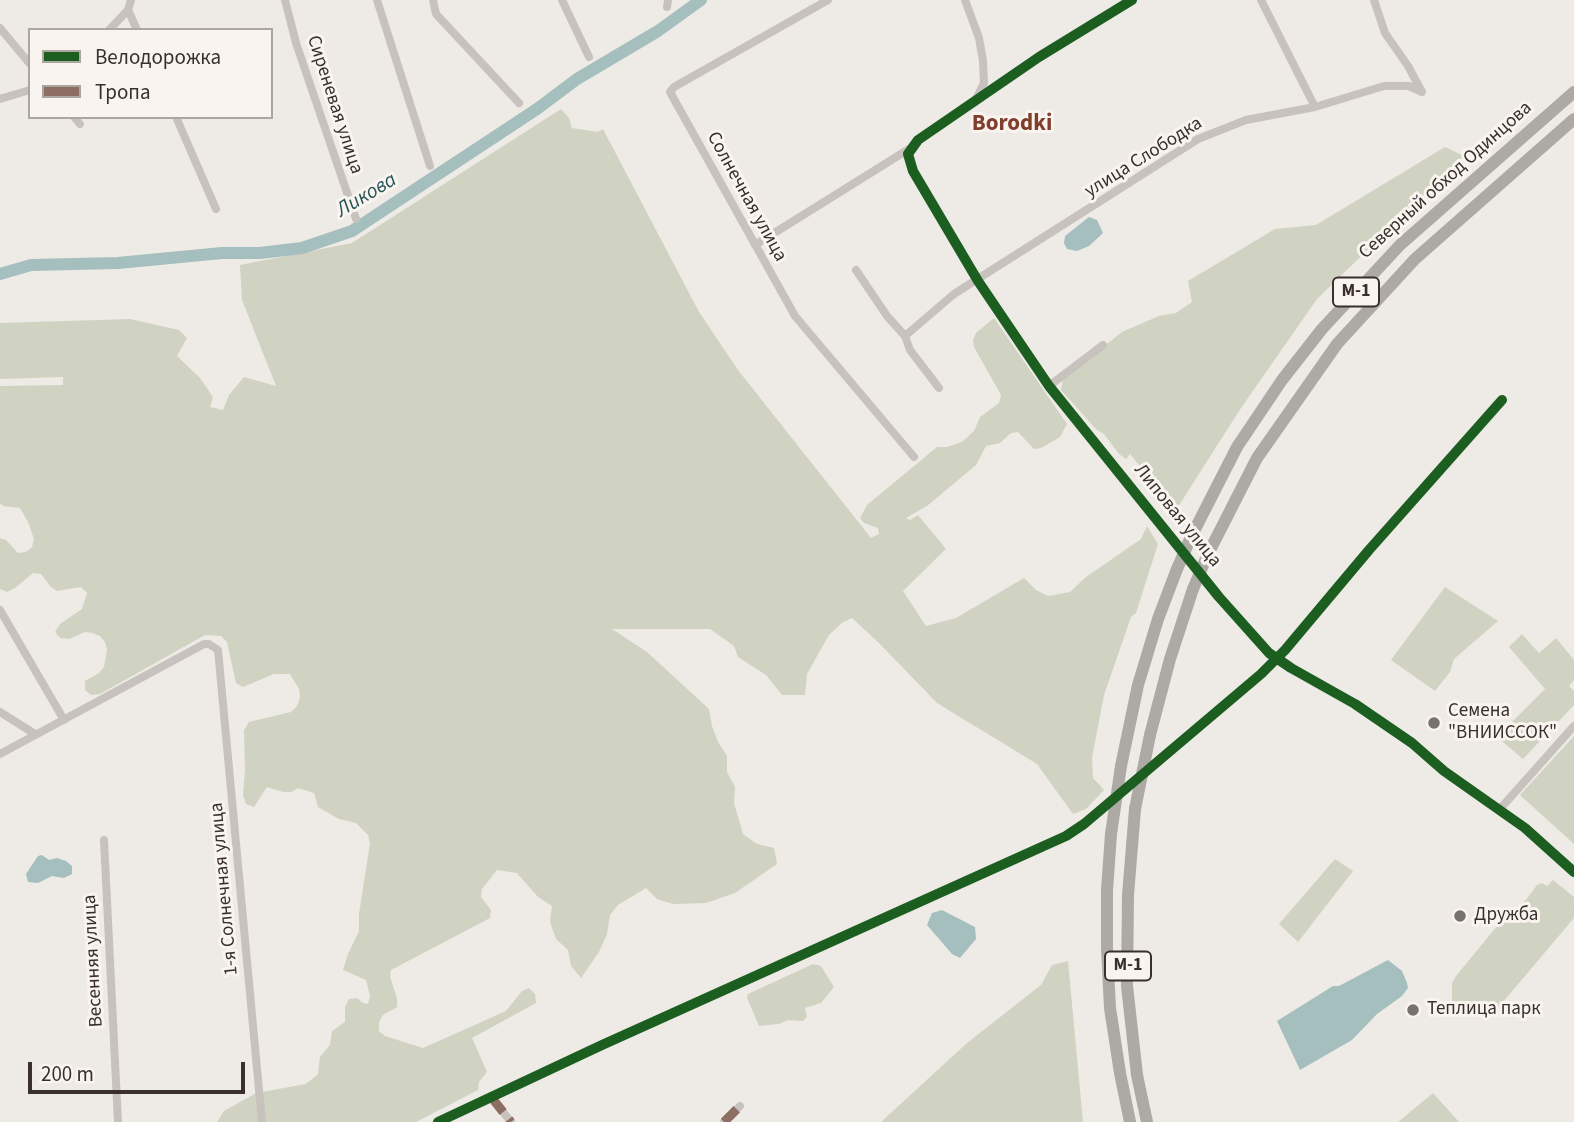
<!DOCTYPE html>
<html>
<head>
<meta charset="utf-8">
<style>
	body { margin:0 }
	#map { position:relative; width:1574px; height:1122px; overflow:hidden; background:#eeeae6; font-family:"Source Sans 3",sans-serif }
	canvas { display:block }
	.legend { position:absolute; left:28px; top:28px; width:245px; height:91px; box-sizing:border-box; background:#f9f4ef; border:2px solid #aca6a1; margin:0; padding:9px 12px; list-style:none; font-size:21px; color:#39302c }
	.legend li { display:flex; align-items:center; gap:14px; height:35px }
	.legend b { width:35px; border:2px solid #aca6a1 }
	.scale { position:absolute; left:28px; top:1062px; width:217px; height:32px; box-sizing:border-box; border:4px solid #39302c; border-top:0; padding-left:9px; font-size:21px; line-height:24px; white-space:nowrap; color:#39302c; -webkit-text-stroke:5px #f9f4ef; paint-order:stroke }
</style>
</head>
<body>
<div id="map">
<canvas width="1574" height="1122"></canvas>
<ul class="legend">
<li><b style="height:9px;background:#1b5e20"></b>Велодорожка</li>
<li><b style="height:9px;background:#8d6e63"></b>Тропа</li>
</ul>
<div class="scale">200 m</div>
</div>
<script>
const ctx = document.querySelector('canvas').getContext('2d');
ctx.lineJoin = 'round';
function fill(path, color) { ctx.fillStyle = color; ctx.fill(path, 'evenodd'); }
const toPath = rows => new Path2D(rows.map(r => 'M' + r).join(''));
function trace(path, color, width, dash) { ctx.strokeStyle = color; ctx.lineWidth = width; ctx.lineCap = dash ? 'butt' : 'round'; ctx.setLineDash(dash || []); ctx.stroke(path); }
function drawText(font, color, halo, rows, align = 'center') {
  ctx.font = font + ' "Source Sans 3",sans-serif'; ctx.lineWidth = 6; ctx.setLineDash([]); ctx.textBaseline = 'middle'; ctx.strokeStyle = halo; ctx.fillStyle = color; for (const [text, x, y, turn = 0] of rows) {
    ctx.save(); ctx.translate(x, y); ctx.rotate((+turn || 0) * Math.PI / 180); ctx.textAlign = isNaN(turn) ? turn : align; if (halo) ctx.strokeText(text, 0, 0); ctx.fillText(text, 0, 0); ctx.restore();
  }
}
fill(toPath([
	[561,109,569,118,572,128,598,132,603,129,699,312,738,370,871,538,879,534,878,528,864,523,860,518,867,505,937,447,947,447,962,442,974,431,980,417,999,403,1001,395,974,347,973,340,976,333,994,318,1067,424,1060,437,1041,448,1034,449,1018,432,1011,433,1000,443,986,446,976,465,927,506,906,518,910,520,918,515,946,549,903,591,926,626,956,618,1024,578,1036,590,1048,596,1070,592,1086,577,1141,539,1147,526,1158,544,1136,613,1131,617,1104,695,1092,758,1093,778,1104,790,1086,809,1073,814,1037,764,937,703,879,643,852,618,843,622,829,635,807,674,805,695,782,695,766,675,738,657,734,646,710,629,612,629,647,652,709,709,712,726,718,742,727,756,727,772,735,787,734,803,743,834,757,844,774,848,777,864,735,893,706,903,673,904,657,899,646,888,618,905,610,915,607,934,599,952,581,978,571,966,568,950,556,939,550,922,552,906,538,897,517,873,497,870,482,889,481,897,491,910,490,918,391,970,390,977,397,998,397,1007,383,1015,379,1022,379,1031,385,1036,423,1048,506,1011,522,991,529,988,535,994,536,1003,472,1038,487,1072,479,1082,478,1090,416,1122,217,1122,224,1111,256,1093,306,1084,318,1074,320,1057,330,1045,332,1031,345,1022,345,1007,349,999,357,998,363,1003,368,1004,370,996,366,980,343,970,348,954,359,931,359,914,370,843,368,835,356,823,339,819,318,807,314,793,298,788,291,792,283,792,267,787,254,807,246,804,243,795,245,770,244,730,249,722,291,712,297,706,300,698,299,689,290,674,274,674,243,687,236,683,227,642,221,636,205,635,100,694,91,695,85,690,85,681,99,673,104,667,107,650,105,642,100,636,92,633,85,632,69,639,60,638,55,632,60,624,82,609,87,593,81,587,57,591,51,587,41,574,33,573,15,588,7,592,0,589,0,538,6,540,18,553,26,552,32,547,34,539,28,522,20,508,3,506,0,503,0,386,63,385,63,377,0,379,0,323,130,319,179,330,187,338,177,356,200,378,213,397,210,407,223,410,229,395,244,377,276,386,242,300,240,265,352,243],
	[1445,147,1464,156,1317,299,1241,408,1176,510,1130,454,1126,459,1119,454,1104,434,1096,429,1061,390,1063,379,1122,332,1159,316,1176,313,1192,302,1188,281,1275,229,1316,225],
	[1445,587,1498,621,1454,659,1450,672,1435,691,1391,660],
	[1522,634,1539,653,1556,638,1574,660,1574,680,1569,686,1574,691,1574,705,1523,759,1497,737,1545,689,1509,647],
	[1574,736,1574,844,1520,795],
	[1335,859,1353,871,1298,942,1279,924],
	[1553,880,1574,897,1574,918,1497,1009,1489,1014,1475,1017,1461,1012,1452,1000,1452,983,1456,976,1502,920,1516,913,1537,885,1542,883,1547,886],
	[1068,961,1083,1122,881,1122,967,1043,1041,985,1052,965],
	[813,964,821,966,834,987,821,1003,805,1008,807,1017,803,1021,788,1020,779,1024,759,1026,747,998,748,994],
	[1433,1093,1459,1122,1398,1122]
]), '#d0d3c1');
fill(toPath([
	[1089,217,1097,220,1103,233,1089,246,1077,251,1067,249,1064,243,1065,236],
	[42,855,49,860,57,858,66,861,72,866,72,874,64,878,52,876,38,883,28,882,26,874,38,856],
	[942,910,975,927,976,939,960,958,952,954,927,925,932,913],
	[1388,960,1402,971,1407,983,1408,988,1402,996,1377,1014,1352,1040,1300,1070,1277,1021,1333,986,1339,986]
]), '#a4bfbd');
trace(toPath([
	[0,274,31,265,118,263,222,253,260,253,302,248,352,231,537,109,577,79,658,31,701,0]
]), '#a4bfbd', 12);
trace(toPath([
	[285,0,296,43,356,219],
	[377,0,430,166],
	[433,0,436,14,519,103],
	[562,0,589,57],
	[828,0,674,87,670,92,795,316,914,457],
	[965,0,979,38,983,61,984,83,977,97],
	[1132,0,1039,57,918,140,908,154,913,171,978,281,1049,386,1219,597,1269,653,1291,668,1355,704,1412,743,1444,771,1525,828,1574,872],
	[1261,0,1315,107],
	[1374,0,1385,33,1408,66,1422,92],
	[667,7,668,0],
	[128,10,137,30],
	[0,28,30,64],
	[109,30,128,10,131,0],
	[0,99,30,90],
	[74,117,80,124],
	[176,117,216,209],
	[755,245,909,149],
	[856,270,887,316,905,336,910,350,939,388],
	[905,336,954,294,1198,139,1246,120,1315,107,1384,86,1409,86,1422,92],
	[1049,386,1103,345],
	[0,610,64,720],
	[0,712,35,734],
	[0,754,204,644,209,644,218,650,262,1122],
	[1500,809,1574,726],
	[104,840,118,1122],
	[492,1098,511,1122],
	[438,1122,602,1045,1066,836,1084,824,1261,674,1285,650,1369,550,1502,400],
	[724,1122,740,1106]
]), '#c8c2be', 8);
trace(toPath([
	[1191,537,1237,447,1282,380,1322,329,1400,245,1574,92],
	[1207,556,1257,458,1337,344,1415,259,1574,119],
	[1150,735,1170,659,1193,589],
	[1121,766,1138,685,1158,619,1177,569],
	[1135,809,1128,895,1127,986,1137,1075,1147,1122],
	[1111,834,1107,890,1107,949,1110,1008,1120,1073,1130,1122]
]), '#ada9a5', 12);
trace(toPath([
	[1177,569,1191,537],
	[1193,589,1207,556],
	[1135,809,1150,735],
	[1111,834,1121,766]
]), '#ada9a5', 12);
trace(toPath([
	[492,1098,511,1122],
	[724,1122,740,1106]
]), '#8d6e63', 9, [18, 9]);
trace(toPath([
	[1132,0,1039,57,918,140,908,154,913,171,978,281,1049,386,1219,597,1269,653,1291,668,1355,704,1412,743,1444,771,1525,828,1574,872],
	[438,1122,602,1045,1066,836,1084,824,1261,674,1285,650,1369,550,1502,400]
]), '#1b5e20', 10);
for (const [x, y, r, color] of [
	[1434,723,7,"#78716d"],
	[1460,916,7,"#78716d"],
	[1413,1010,7,"#78716d"]
]) { const dot = new Path2D(); dot.arc(x, y, r, 0, 2 * Math.PI); ctx.fillStyle = color; ctx.fill(dot); trace(dot, '#f9f4ef', 2.5); }
for (const [x, y, w] of [
	[1356,292,46],
	[1128,966,46]
]) { const box = new Path2D(); box.roundRect(x - w / 2, y - 14.5, w, 29, 5); ctx.fillStyle = '#f9f4ef'; ctx.fill(box); trace(box, '#39302c', 2); }
drawText('bold 18px', '#39302c', null, [
	["М-1",1356,292],
	["М-1",1128,966]
]);
drawText('19px', '#39302c', '#f9f4ef', [
	["Сиреневая улица",334,105,72],
	["улица Слободка",1144,158,-32],
	["Северный обход Одинцова",1446,181,-42],
	["Солнечная улица",746,197,61],
	["Липовая улица",1177,516,51],
	["1-я Солнечная улица",225,889,-95],
	["Весенняя улица",94,961,-93]
]);
drawText('19px', '#39302c', '#f9f4ef', [
	["Семена",1448,712],
	["\"ВНИИССОК\"",1448,734],
	["Дружба",1474,916],
	["Теплица парк",1427,1010]
], 'left');
drawText('italic 21px', '#255557', '#f9f4ef', [
	["Ликова",367,196,-31]
]);
drawText('bold 23px', '#803e2d', '#f9f4ef', [
	["Borodki",1012,125]
]);
</script>
</body>
</html>
